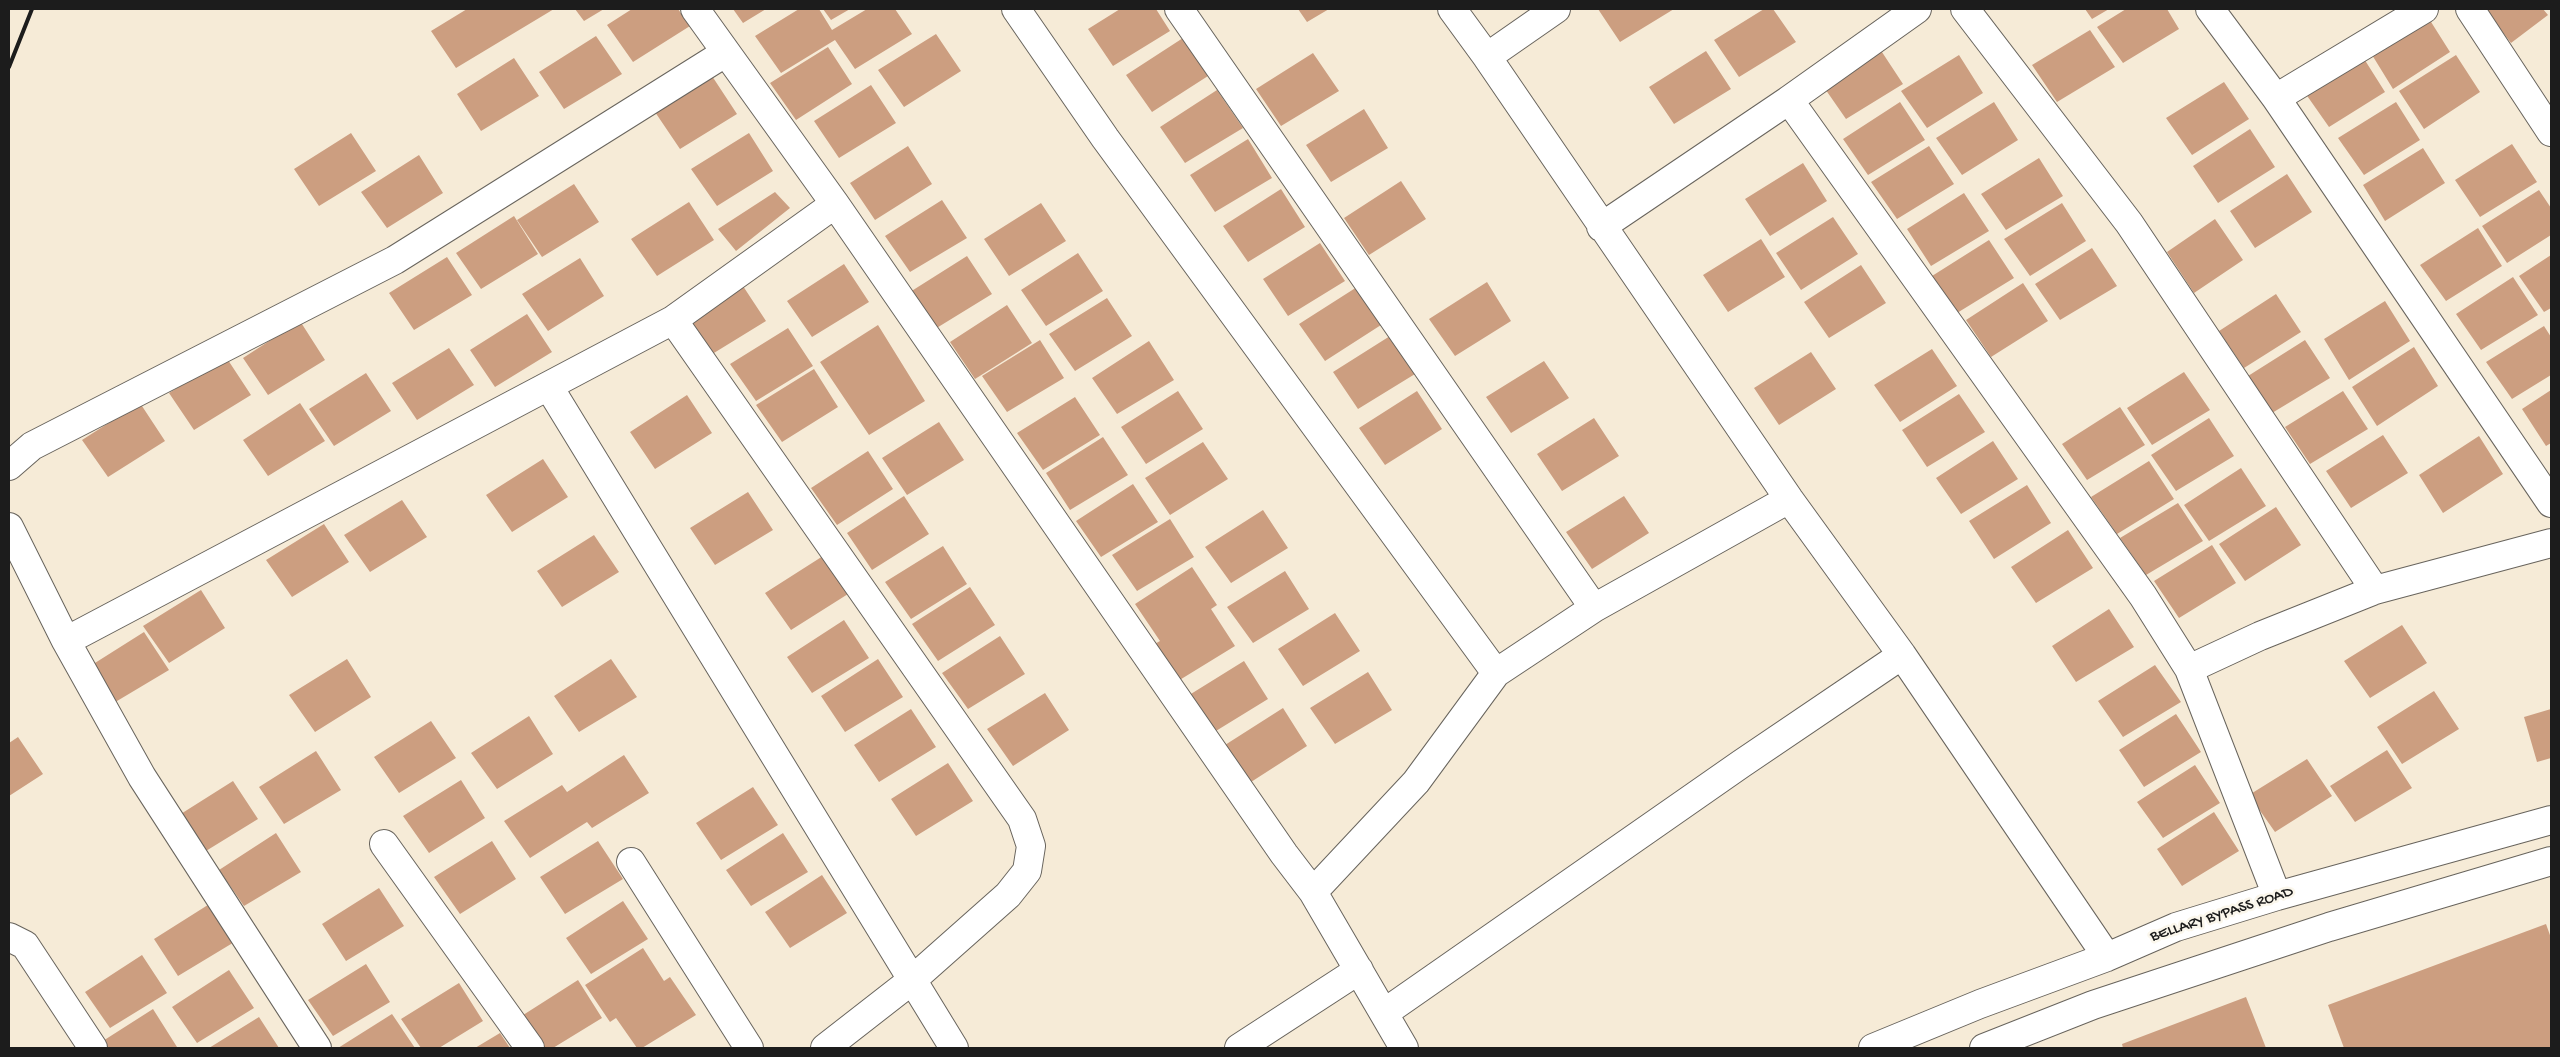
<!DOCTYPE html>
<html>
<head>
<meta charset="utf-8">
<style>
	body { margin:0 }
	#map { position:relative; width:2560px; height:1057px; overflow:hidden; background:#f6ebd7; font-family:"Gochi Hand",sans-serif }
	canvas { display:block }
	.frame { position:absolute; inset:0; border:10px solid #1c1c1c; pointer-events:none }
</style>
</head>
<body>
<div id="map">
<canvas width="2560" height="1057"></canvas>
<div class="frame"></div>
</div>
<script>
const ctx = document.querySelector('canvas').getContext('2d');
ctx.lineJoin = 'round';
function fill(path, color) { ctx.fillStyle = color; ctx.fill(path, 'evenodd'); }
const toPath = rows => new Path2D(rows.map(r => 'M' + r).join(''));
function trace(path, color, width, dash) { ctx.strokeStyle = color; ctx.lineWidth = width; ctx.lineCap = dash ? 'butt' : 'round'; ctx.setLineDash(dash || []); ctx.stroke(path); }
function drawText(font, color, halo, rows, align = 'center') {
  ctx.font = font + ' "Gochi Hand",sans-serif'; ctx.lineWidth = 5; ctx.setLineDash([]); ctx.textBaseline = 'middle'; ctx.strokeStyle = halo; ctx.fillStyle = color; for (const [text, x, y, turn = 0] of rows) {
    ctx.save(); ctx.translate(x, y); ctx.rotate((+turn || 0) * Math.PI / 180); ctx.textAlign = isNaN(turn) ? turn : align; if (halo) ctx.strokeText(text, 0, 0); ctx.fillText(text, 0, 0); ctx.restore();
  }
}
fill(toPath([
	[467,9,554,9,456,68,431,31],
	[575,9,604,9,584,21],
	[632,9,678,9,690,26,633,62,607,25],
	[733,9,766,9,743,23],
	[799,9,819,9,832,30,867,9,895,9,912,34,855,69,835,40,781,73,755,36],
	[823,9,850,9,831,20],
	[1120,9,1156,9,1170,31,1113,66,1088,29],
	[1298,9,1329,9,1307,22],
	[1598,9,1674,9,1620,42],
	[1764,9,1773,9,1796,42,1739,77,1714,40],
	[2085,9,2109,9,2092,19],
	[2126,9,2167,9,2179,29,2123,63,2097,27],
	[2485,9,2543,9,2548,15,2511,43],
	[2426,14,2450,52,2393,89,2369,50],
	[2090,30,2115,67,2057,102,2032,65],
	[936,34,961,71,904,107,878,70],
	[596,36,622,74,564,109,539,72],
	[1183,38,1208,76,1152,112,1126,75],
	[1878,46,1903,84,1846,119,1821,83],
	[828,47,852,84,796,120,770,83],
	[1706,51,1731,89,1674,124,1649,87],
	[1313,53,1339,91,1281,126,1256,89],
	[2361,54,2385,92,2329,127,2303,90],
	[1959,55,1983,93,1927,128,1901,91],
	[2456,55,2480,92,2424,129,2399,91],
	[514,58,539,96,481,131,457,94],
	[712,76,737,114,680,149,655,112],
	[2224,82,2249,119,2192,155,2166,118],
	[871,85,896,123,839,158,814,121],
	[1217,90,1243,128,1185,163,1160,127],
	[1900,102,1925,140,1868,175,1843,139],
	[1994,102,2018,140,1962,175,1936,138],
	[2396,102,2420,140,2364,175,2338,138],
	[1364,109,1388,148,1331,182,1306,145],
	[2250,129,2275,167,2218,203,2193,166],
	[351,133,376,171,319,206,294,169],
	[749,133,773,171,717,206,691,169],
	[1248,139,1272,178,1215,212,1190,175],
	[2512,144,2537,182,2480,217,2455,180],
	[908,146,932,184,875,220,850,183],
	[1929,146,1954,184,1897,219,1871,182],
	[2423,148,2445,183,2385,221,2363,185],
	[419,155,443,193,387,228,361,192],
	[2039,158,2063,196,2006,230,1981,194],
	[1803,163,1827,201,1770,236,1745,199],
	[2287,174,2312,212,2255,248,2230,211],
	[1401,181,1426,219,1369,255,1344,218],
	[574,184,599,222,542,257,517,220],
	[1281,189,1305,227,1248,262,1223,226],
	[2539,190,2551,208,2551,235,2507,263,2482,226],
	[775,192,790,208,736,251,718,229],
	[1964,193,1989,231,1931,266,1907,229],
	[942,200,967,238,910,272,885,236],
	[689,202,714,240,657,276,631,239],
	[1041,203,1066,241,1009,276,984,239],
	[2062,203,2086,241,2030,276,2004,239],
	[514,216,538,254,481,289,456,253],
	[1833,217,1858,254,1801,290,1776,253],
	[2215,219,2243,260,2194,293,2167,252],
	[2478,228,2502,266,2446,301,2420,265],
	[1761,239,1785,277,1728,312,1703,275],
	[1989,240,2014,278,1957,313,1932,276],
	[1320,243,1345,281,1288,316,1263,279],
	[2092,248,2117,286,2060,320,2035,284],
	[1078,253,1103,291,1046,326,1021,290],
	[2551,255,2551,308,2544,312,2519,276],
	[967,256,992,294,935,329,910,292],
	[447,257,472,295,414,330,389,293],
	[580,258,604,296,548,331,522,294],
	[844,264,869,302,812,337,787,301],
	[1861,265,1886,303,1829,338,1804,302],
	[2513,277,2538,315,2481,350,2456,314],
	[1487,282,1511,321,1455,356,1429,319],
	[741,283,766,321,709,356,684,319],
	[2023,283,2048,321,1991,357,1966,320],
	[1357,287,1381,325,1325,361,1299,324],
	[2276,294,2301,332,2244,368,2219,331],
	[1107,298,1132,336,1075,371,1049,334],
	[2385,301,2410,341,2349,380,2324,339],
	[1007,305,1032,343,975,379,950,342],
	[527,314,552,352,495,387,470,350],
	[300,321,325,360,268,395,243,358],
	[878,325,925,401,869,435,820,362],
	[2544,326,2551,337,2551,375,2512,399,2486,362],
	[788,328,813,366,756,401,730,364],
	[1390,336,1415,374,1358,409,1333,372],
	[1040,340,1064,378,1007,412,982,376],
	[2305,340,2330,378,2272,413,2248,376],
	[1149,341,1174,380,1117,414,1092,378],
	[2414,347,2438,386,2377,426,2352,387],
	[449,348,474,385,417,420,392,383],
	[1932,349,1957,386,1900,422,1874,385],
	[1811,352,1836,389,1779,425,1754,388],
	[226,357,251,395,194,430,169,393],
	[1544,361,1569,398,1511,433,1486,397],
	[814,369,838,407,782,442,756,405],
	[2184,372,2210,410,2152,445,2127,408],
	[366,373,391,411,334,446,309,409],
	[2551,390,2551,443,2546,446,2522,409],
	[1178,391,1203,429,1146,464,1121,427],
	[1417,391,1442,429,1385,465,1359,428],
	[2343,391,2368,429,2310,464,2285,427],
	[1959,394,1985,432,1927,467,1902,430],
	[687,395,712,433,655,469,630,432],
	[1075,397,1100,435,1043,470,1017,433],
	[140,403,165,441,108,477,82,440],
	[300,403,325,441,268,476,243,440],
	[2120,407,2145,445,2087,480,2062,444],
	[1594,418,1619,456,1562,491,1537,454],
	[2209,418,2234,456,2176,491,2151,455],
	[939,422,964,460,907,495,882,458],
	[2383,435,2408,473,2351,508,2326,471],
	[2479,436,2503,474,2443,513,2419,475],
	[1103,437,1128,475,1070,510,1046,473],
	[1993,441,2018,479,1961,514,1936,478],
	[1203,442,1228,479,1170,515,1145,478],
	[868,451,893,489,837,525,811,488],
	[543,459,568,497,512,532,486,495],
	[2149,461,2174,499,2117,534,2091,497],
	[2241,468,2266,506,2209,541,2184,505],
	[1133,484,1158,522,1101,557,1076,521],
	[2027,485,2051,523,1994,559,1969,521],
	[748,492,773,530,715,565,690,528],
	[904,496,929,534,872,570,847,533],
	[1624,496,1649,533,1592,569,1566,532],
	[402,500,427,537,370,572,344,535],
	[2178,503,2203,541,2146,575,2120,538],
	[2276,507,2301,545,2245,581,2219,544],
	[1263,510,1288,548,1231,583,1205,547],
	[1170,519,1194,557,1137,591,1112,555],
	[324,524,349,562,292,597,266,560],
	[2068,530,2093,568,2036,603,2011,567],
	[594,535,619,572,562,607,537,571],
	[2212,545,2236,583,2179,618,2154,581],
	[943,546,967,584,911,619,885,582],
	[823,556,848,594,791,630,765,593],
	[1192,567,1217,605,1211,609,1235,646,1178,681,1153,645,1160,641,1135,604],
	[1285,571,1309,609,1253,643,1227,607],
	[970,587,995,625,938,661,912,624],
	[201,590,225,628,169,663,143,626],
	[2109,609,2134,647,2076,682,2052,646],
	[1335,613,1360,651,1303,686,1278,649],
	[844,620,869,658,812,693,787,657],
	[2402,625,2427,663,2370,698,2344,661],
	[144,632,169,670,112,704,87,668],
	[1000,636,1025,674,968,709,942,673],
	[347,659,371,697,315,732,289,695],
	[611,659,637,697,579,732,554,696],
	[878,659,903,697,845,732,821,696],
	[1244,661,1268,699,1211,734,1186,697],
	[2155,665,2181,702,2123,737,2098,701],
	[1368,672,1392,710,1335,744,1310,708],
	[2434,691,2459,729,2402,764,2377,727],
	[1045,693,1069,730,1013,766,987,729],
	[1283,708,1307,746,1251,782,1225,745],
	[911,709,936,747,879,782,854,745],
	[2551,709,2551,758,2537,762,2524,717],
	[2176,714,2201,752,2144,787,2119,750],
	[529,716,553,754,497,789,471,753],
	[431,721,456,758,399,793,374,757],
	[18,737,43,774,9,796,9,743],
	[2387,750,2412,788,2355,822,2330,786],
	[316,751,341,790,284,824,259,787],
	[624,755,649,793,592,828,587,822,530,858,504,821,562,785,567,792],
	[2307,759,2332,796,2275,832,2249,795],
	[948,763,973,801,916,836,891,799],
	[2195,765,2220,803,2163,838,2137,802],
	[461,780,485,818,429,853,403,816],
	[233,781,258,819,201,854,176,817],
	[753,787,778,825,721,860,696,823],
	[2214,812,2239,851,2182,886,2157,849],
	[276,833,301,872,244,906,219,870],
	[783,833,808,872,751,906,726,870],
	[492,841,516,879,460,914,434,877],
	[598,841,623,879,565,914,540,877],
	[822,875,847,913,790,948,765,912],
	[379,888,404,926,346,961,322,924],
	[623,901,648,939,591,974,566,938],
	[211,903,236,941,178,976,154,939],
	[2546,924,2551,938,2551,1048,2344,1048,2328,1005],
	[643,948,664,981,670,977,696,1015,642,1048,637,1048,616,1018,610,1022,585,985],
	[142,955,167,993,110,1028,85,992],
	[366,964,390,1002,333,1036,308,1000],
	[229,970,254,1008,197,1043,172,1007],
	[578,980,602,1018,553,1048,542,1048,520,1017],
	[459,983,483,1021,439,1048,421,1048,401,1019],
	[2246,997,2266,1048,2123,1048,2122,1044],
	[153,1009,177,1047,97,1048,95,1046],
	[392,1014,415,1048,338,1048],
	[259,1017,279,1048,209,1048],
	[500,1033,510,1048,475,1048]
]), '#cc9e80');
const minor = toPath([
	[695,9,835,204,1284,854,1313,892,1404,1048],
	[1016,9,1105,138,1496,673],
	[1179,9,1594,608],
	[1452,9,1487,57,1789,499,1902,655,2107,957],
	[1965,9,2129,223,2375,590],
	[2210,9,2276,98,2551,503],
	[2470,9,2551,132],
	[1487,57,1556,9],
	[2276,98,2424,9],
	[1789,100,2143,596,2189,669,2277,896],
	[1601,227,1789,100,1917,9],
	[673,320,1022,819,1031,846,1027,871,1008,895,911,981,825,1048],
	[549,387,954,1048],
	[9,466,32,446,395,260,725,53],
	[9,527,66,641,142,777,317,1048],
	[66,641,673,320,835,204],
	[2189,669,2260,636,2375,590,2551,543],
	[384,844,530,1048],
	[631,862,749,1048],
	[1313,892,1416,782,1496,673,1594,608,1789,499],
	[9,937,25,945,93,1048],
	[1384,1013,1741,764,1902,655],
	[1239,1048,1359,970],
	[1873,1048,1980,1004,2107,957,2176,927,2277,896,2551,820],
	[1984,1048,2093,1005,2329,927,2551,861]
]);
trace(minor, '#68645d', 30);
trace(minor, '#fff', 28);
trace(toPath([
	[9,67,32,9]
]), '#1c1c1c', 4);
drawText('16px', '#1c1c1c', '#fbf7ec', [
	["BELLARY BYPASS ROAD",2222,915,-18]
]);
</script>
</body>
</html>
